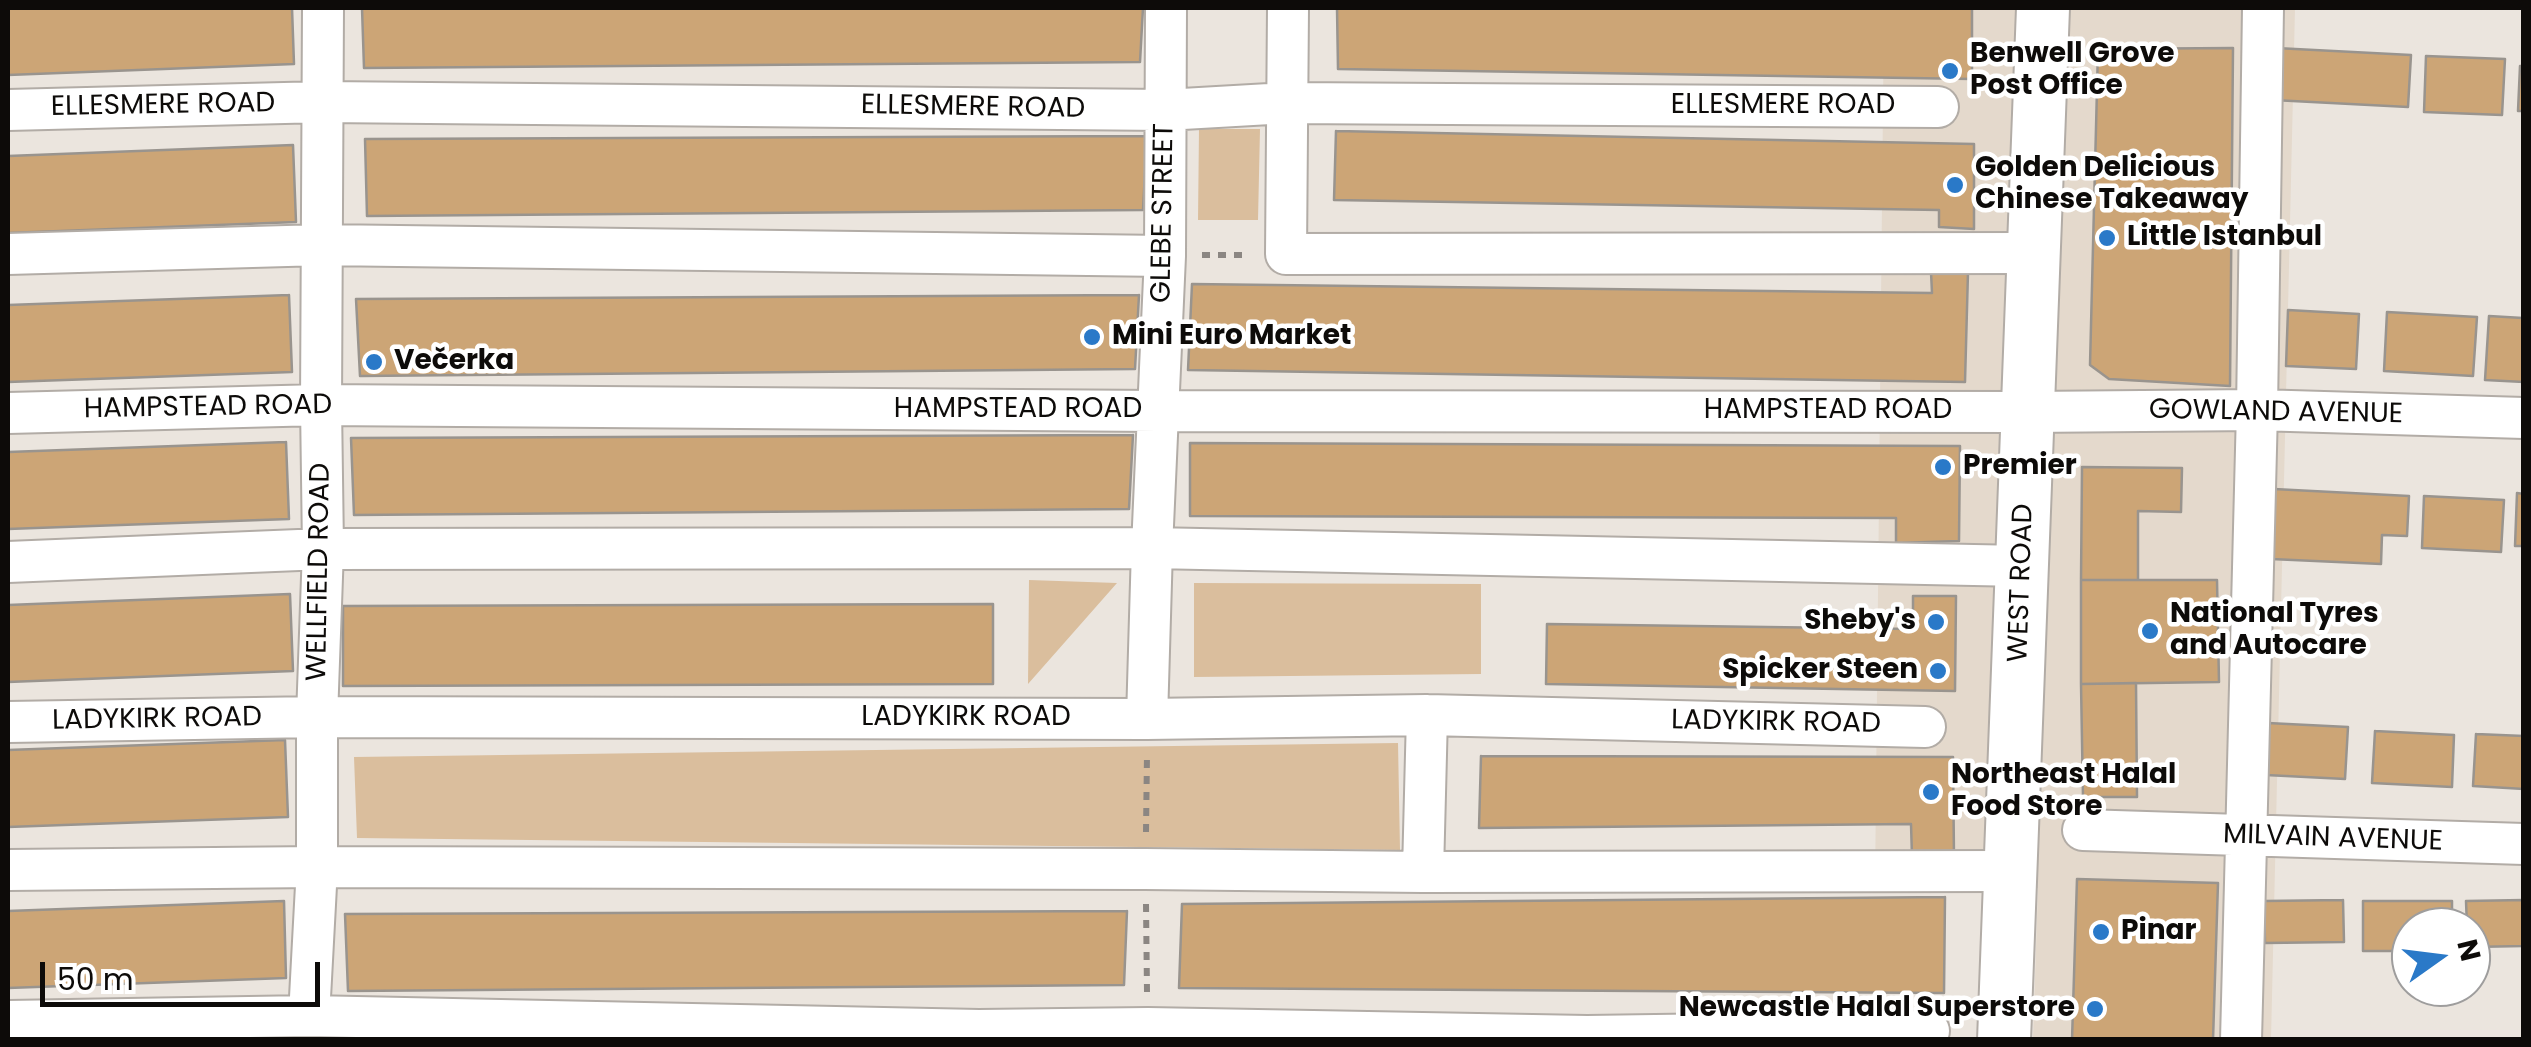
<!DOCTYPE html>
<html>
<head>
<meta charset="utf-8">
<style>
	body { margin:0 }
	#map { position:relative; width:2531px; height:1047px; overflow:hidden; background:#ebe5de; font-family:Poppins,sans-serif }
	canvas { display:block }
	.frame { position:absolute; inset:0; border:10px solid #0d0b09; pointer-events:none }
	.north { position:absolute; left:2391px; top:907px; width:100px; height:100px; box-sizing:border-box; background:#fff; border:2px solid #9e9d9d; border-radius:50%; rotate:76deg; font-size:28px; font-weight:700; line-height:40px; text-align:center; color:#0d0b09 }
	.north::after { content:''; display:block; margin:auto; width:35px; height:45px; background:#2a79c8; clip-path:polygon(50% 0,100% 100%,50% 72%,0 100%) }
	.scale { position:absolute; left:40px; top:962px; width:280px; height:45px; box-sizing:border-box; border:5px solid #0d0b09; border-top:0; padding-left:12px; font-size:30px; line-height:35px; white-space:nowrap; color:#0d0b09; -webkit-text-stroke:8px #fff; paint-order:stroke }
</style>
</head>
<body>
<div id="map">
<canvas width="2531" height="1047"></canvas>
<div class="frame"></div>
<div class="north">N</div>
<div class="scale">50 m</div>
</div>
<script>
const ctx = document.querySelector('canvas').getContext('2d');
ctx.lineJoin = 'round';
function fill(path, color) { ctx.fillStyle = color; ctx.fill(path, 'evenodd'); }
const toPath = rows => new Path2D(rows.map(r => 'M' + r).join(''));
function trace(path, color, width, dash) { ctx.strokeStyle = color; ctx.lineWidth = width; ctx.lineCap = dash ? 'butt' : 'round'; ctx.setLineDash(dash || []); ctx.stroke(path); }
function drawText(font, color, halo, rows, align = 'center') {
  ctx.font = font + ' Poppins,sans-serif'; ctx.lineWidth = 9; ctx.setLineDash([]); ctx.textBaseline = 'middle'; ctx.strokeStyle = halo; ctx.fillStyle = color; for (const [text, x, y, turn = 0] of rows) {
    ctx.save(); ctx.translate(x, y); ctx.rotate((+turn || 0) * Math.PI / 180); ctx.textAlign = isNaN(turn) ? turn : align; if (halo) ctx.strokeText(text, 0, 0); ctx.fillText(text, 0, 0); ctx.restore();
  }
}
fill(toPath([
	[1884,8,2295,8,2271,1039,2033,1039,2038,888,1875,886]
]), '#e4d9cc');
fill(toPath([
	[1199,129,1260,129,1258,220,1198,220],
	[1029,580,1117,583,1028,684],
	[1194,583,1481,584,1481,674,1194,677],
	[1398,743,1400,850,357,838,354,757]
]), '#dabe9d');
const building = toPath([
	[8,8,292,8,294,64,8,75,8,8],
	[362,8,1143,8,1140,62,364,68,362,8],
	[1337,8,1972,8,1972,79,1338,69,1337,8],
	[2233,48,2230,386,2109,379,2090,365,2098,49,2233,48],
	[2276,48,2411,55,2408,107,2273,100,2276,48],
	[2426,56,2505,59,2502,115,2424,112,2426,56],
	[2520,66,2524,66,2524,111,2518,111,2520,66],
	[1336,131,1974,144,1974,229,1939,227,1939,210,1334,200,1336,131],
	[1147,136,1143,210,367,216,365,139,1147,136],
	[293,145,296,222,8,233,8,156,293,145],
	[1931,272,1968,272,1965,382,1188,370,1192,284,1932,293,1931,272],
	[289,295,292,372,8,382,8,305,289,295],
	[1139,295,1135,369,360,376,356,299,1139,295],
	[2288,310,2359,314,2356,369,2286,366,2288,310],
	[2387,312,2477,317,2473,376,2384,371,2387,312],
	[2524,312,2524,382,2485,380,2489,316,2523,318,2524,312],
	[1133,435,1129,509,354,515,351,438,1133,435],
	[286,442,289,519,8,529,8,452,286,442],
	[1190,443,1960,446,1959,541,1896,543,1896,518,1190,516,1190,443],
	[2082,467,2182,468,2181,512,2138,511,2138,580,2081,580,2082,467],
	[2274,489,2409,496,2407,536,2382,535,2381,564,2271,559,2274,489],
	[2517,493,2524,494,2524,546,2515,546,2517,493],
	[2424,496,2504,500,2501,552,2422,548,2424,496],
	[2081,580,2217,580,2219,682,2081,684,2081,580],
	[290,594,293,671,8,682,8,605,290,594],
	[1913,596,1956,596,1955,691,1546,684,1547,624,1913,629,1913,596],
	[993,604,993,684,343,686,343,606,993,604],
	[2136,683,2137,797,2083,797,2081,684,2136,683],
	[2268,723,2348,727,2345,779,2266,775,2268,723],
	[2375,731,2454,735,2452,787,2372,783,2375,731],
	[2476,734,2524,736,2524,789,2473,786,2476,734],
	[285,740,288,817,8,827,8,750,285,740],
	[1481,756,1953,757,1954,859,1912,857,1911,824,1479,828,1481,756],
	[2077,879,2218,883,2213,1040,2072,1040,2077,879],
	[1945,897,1944,993,1179,988,1182,904,1945,897],
	[2343,900,2344,942,2265,943,2264,901,2343,900],
	[2524,900,2524,946,2471,947,2471,927,2467,927,2466,901,2524,900],
	[284,901,286,978,8,988,8,911,284,901],
	[2363,901,2452,901,2452,927,2411,927,2411,951,2363,951,2363,901],
	[1127,911,1124,985,348,991,345,914,1127,911]
]);
fill(building, '#cca576');
trace(building, '#99948e', 2.5);
const minor = toPath([
	[1288,8,1286,254,2034,253],
	[8,110,324,102,1165,110,1287,103,1938,107],
	[8,254,322,245,1165,256],
	[8,413,321,405,1158,411,2028,412,2257,410,2524,418],
	[8,562,323,549,1152,548,2022,566],
	[1147,719,1152,548,1165,256,1166,8],
	[8,722,317,717,1147,719,1427,715,1925,727],
	[2083,830,2524,844],
	[8,870,317,867,1145,869,1423,872,2011,871],
	[1423,872,1427,715],
	[309,1016,317,867,317,717,323,549,321,405,323,8],
	[8,1021,309,1016,979,1030,1148,1028,1587,1036,1929,1031],
	[2241,1040,2257,410,2263,8]
]);
const major = toPath([
	[2004,1040,2043,8]
]);
trace(minor, '#b2aca6', 44);
trace(major, '#b2aca6', 56);
trace(toPath([
	[1202,255,1249,255],
	[1146,832,1147,754],
	[1146,904,1147,992]
]), '#8b8682', 6, [8, 8]);
trace(minor, '#fff', 40);
trace(major, '#fff', 52);
for (const [x, y, r, color] of [
	[1950,71,10,"#2a79c8"],
	[1955,185,10,"#2a79c8"],
	[2107,238,10,"#2a79c8"],
	[1092,337,10,"#2a79c8"],
	[374,362,10,"#2a79c8"],
	[1943,467,10,"#2a79c8"],
	[1936,622,10,"#2a79c8"],
	[2150,631,10,"#2a79c8"],
	[1938,671,10,"#2a79c8"],
	[1931,792,10,"#2a79c8"],
	[2101,932,10,"#2a79c8"],
	[2095,1009,10,"#2a79c8"]
]) { const dot = new Path2D(); dot.arc(x, y, r, 0, 2 * Math.PI); ctx.fillStyle = color; ctx.fill(dot); trace(dot, '#fff', 4); }
drawText('bold 28px', '#0d0b09', '#fff', [
	["Benwell Grove",1970,55],
	["Post Office",1970,87],
	["Golden Delicious",1975,169],
	["Chinese Takeaway",1975,201],
	["Little Istanbul",2127,238],
	["Mini Euro Market",1112,337],
	["Večerka",394,362],
	["Premier",1963,467],
	["National Tyres",2170,615],
	["and Autocare",2170,647],
	["Sheby's",1916,622,"right"],
	["Spicker Steen",1918,671,"right"],
	["Northeast Halal",1951,776],
	["Food Store",1951,808],
	["Pinar",2121,932],
	["Newcastle Halal Superstore",2075,1009,"right"]
], 'left');
drawText('28px', '#0d0b09', '#fff', [
	["ELLESMERE ROAD",163,106,-1],
	["ELLESMERE ROAD",1783,106],
	["ELLESMERE ROAD",973,108,1],
	["GLEBE STREET",1164,213,-89],
	["HAMPSTEAD ROAD",208,408,-1],
	["HAMPSTEAD ROAD",1018,410],
	["HAMPSTEAD ROAD",1828,411],
	["GOWLAND AVENUE",2276,413,1],
	["WELLFIELD ROAD",320,572,-89],
	["WEST ROAD",2022,583,-88],
	["LADYKIRK ROAD",966,718],
	["LADYKIRK ROAD",157,720,-1],
	["LADYKIRK ROAD",1776,723,1],
	["MILVAIN AVENUE",2333,839,2]
]);
</script>
</body>
</html>
